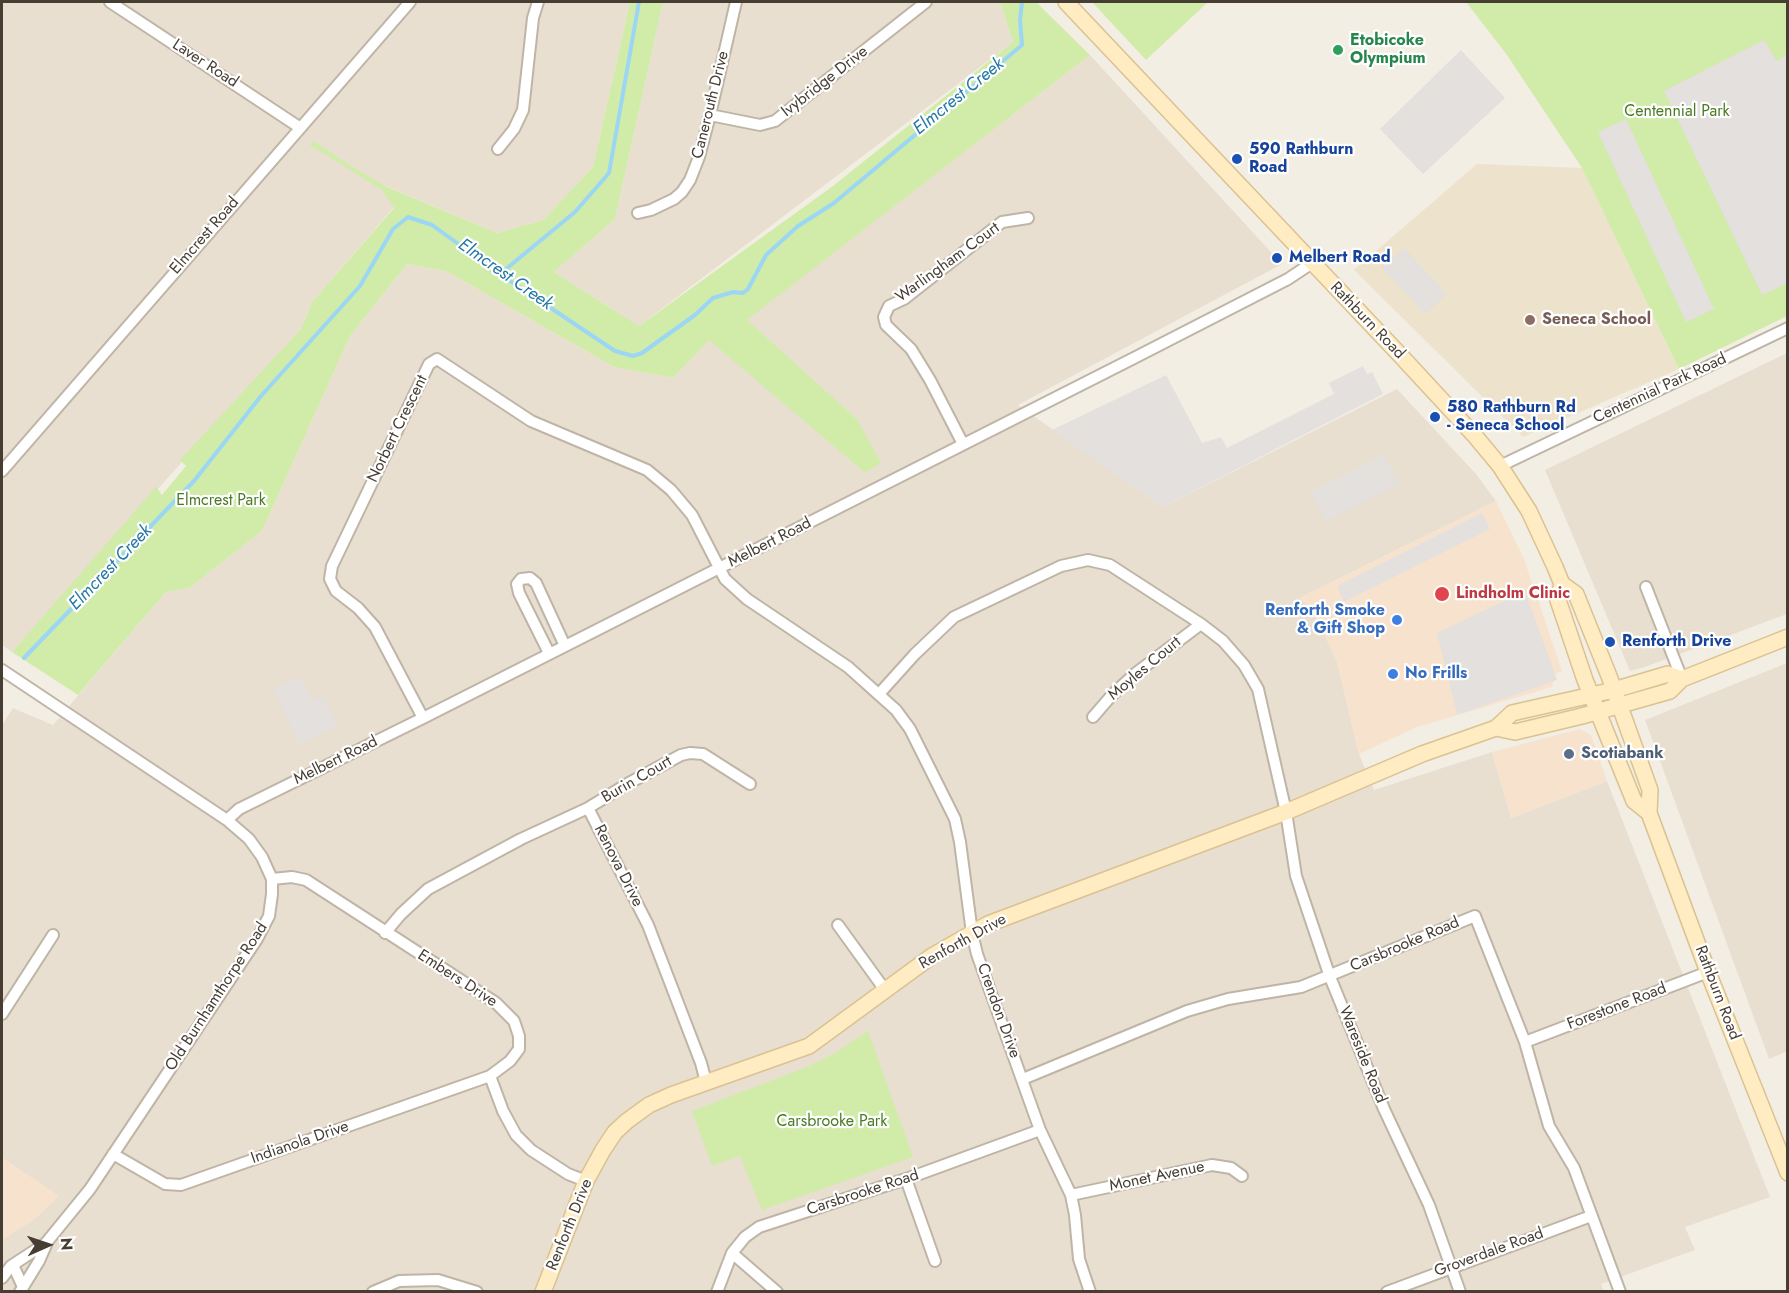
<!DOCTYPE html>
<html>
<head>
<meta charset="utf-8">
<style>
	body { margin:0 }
	#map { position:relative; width:1789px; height:1293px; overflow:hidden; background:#f3eee4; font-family:Jost,sans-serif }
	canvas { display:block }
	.frame { position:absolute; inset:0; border:3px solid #463d33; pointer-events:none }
	.north { position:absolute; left:18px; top:1215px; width:60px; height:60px; -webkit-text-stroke:4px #fff; paint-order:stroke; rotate:87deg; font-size:16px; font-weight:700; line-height:24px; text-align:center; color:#463d33 }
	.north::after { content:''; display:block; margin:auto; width:21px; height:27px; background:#463d33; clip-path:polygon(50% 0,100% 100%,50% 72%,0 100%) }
</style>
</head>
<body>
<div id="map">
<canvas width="1789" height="1293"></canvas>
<div class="frame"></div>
<div class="north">N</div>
</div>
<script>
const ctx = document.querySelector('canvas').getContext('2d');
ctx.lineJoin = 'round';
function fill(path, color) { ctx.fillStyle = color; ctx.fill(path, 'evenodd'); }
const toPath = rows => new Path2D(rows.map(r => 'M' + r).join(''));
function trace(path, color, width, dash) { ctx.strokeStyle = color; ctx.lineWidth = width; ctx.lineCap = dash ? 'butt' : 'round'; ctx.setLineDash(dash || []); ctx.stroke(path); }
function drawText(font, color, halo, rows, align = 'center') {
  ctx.font = font + ' Jost,sans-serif'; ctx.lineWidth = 4.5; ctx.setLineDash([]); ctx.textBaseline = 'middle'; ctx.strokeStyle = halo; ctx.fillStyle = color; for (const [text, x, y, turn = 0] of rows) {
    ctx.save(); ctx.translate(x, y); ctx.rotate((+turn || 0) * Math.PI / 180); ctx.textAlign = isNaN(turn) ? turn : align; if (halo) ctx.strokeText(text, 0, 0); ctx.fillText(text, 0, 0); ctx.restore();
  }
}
fill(toPath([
	[2,2,630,2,593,167,543,220,497,233,386,186,394,207,312,302,301,329,12,652,2,645],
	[663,2,1000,2,1013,42,639,326,554,272,615,219],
	[1090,55,1282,264,1018,405,1163,507,1397,389,1476,474,1496,501,1300,598,1312,609,1337,661,1359,754,1374,790,1492,752,1511,818,1607,781,1770,1197,1685,1227,1695,1250,1601,1284,1604,1292,2,1292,2,1240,58,1196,2,1158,2,725,13,708,53,725,166,592,189,588,262,531,350,336,407,264,446,271,614,367,673,378,709,339,865,473,857,419,746,320],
	[1787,353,1787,614,1645,667,1630,671,1545,470],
	[1787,663,1788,1051,1769,1059,1645,720]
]), '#e8dfd1');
fill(toPath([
	[1496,501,1524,559,1562,671,1555,674,1552,687,1417,727,1359,754,1337,661,1312,609,1300,598],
	[1580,729,1591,735,1607,781,1511,818,1492,752],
	[2,1158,59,1196,35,1219,2,1240]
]), '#f7e3cd');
fill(toPath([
	[1477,164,1582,168,1679,369,1523,437,1354,270]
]), '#ede2cc');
fill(toPath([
	[630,2,663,2,615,219,554,272,639,326,833,186,1013,42,1000,2,1036,2,1090,55,747,320,857,419,881,463,865,473,709,340,673,378,614,367,446,271,407,264,350,336,262,531,189,588,166,592,78,695,12,652,156,487,162,495,186,466,180,460,301,329,312,302,394,208,382,190,310,145,314,141,348,164,385,186,497,233,543,220,593,167],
	[1092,2,1208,2,1146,60],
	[1466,2,1787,2,1787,316,1679,369,1582,168,1507,55],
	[868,1031,913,1157,762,1210,740,1156,712,1166,692,1111,802,1069,832,1055]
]), '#d1eba9');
fill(toPath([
	[1764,40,1777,61,1787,54,1788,283,1762,295,1664,91],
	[1461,50,1505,98,1423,174,1380,129],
	[1626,119,1714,309,1686,322,1598,132],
	[1404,248,1447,294,1425,314,1382,268],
	[1363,366,1367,374,1372,372,1383,394,1163,507,1052,430,1166,375,1202,443,1221,437,1227,448,1334,394,1329,383],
	[1384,455,1399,484,1326,521,1311,492],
	[1482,513,1490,529,1344,602,1337,586],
	[1525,591,1557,680,1457,715,1437,633],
	[300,677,312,701,324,696,338,726,299,744,274,689]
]), '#e3e0dd');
trace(toPath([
	[500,274,575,212,609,173,639,2],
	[24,658,194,481,261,396,360,286,393,229,408,217,432,225,500,274,615,351,633,356,642,353,695,315,713,298,733,292,743,293,748,289,766,255,798,226,834,203,1022,45,1020,20,1022,2]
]), '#9bd6f5', 4);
const street = toPath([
	[110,2,299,127],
	[710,115,760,125,775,121,926,2],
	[498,149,514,129,523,110,533,18,538,2],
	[638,213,651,210,674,199,682,192,690,180,699,157,710,115,736,2],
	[963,444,930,380,911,349,886,325,884,317,889,306,904,299,1002,222,1028,218],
	[1500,466,1788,328],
	[2,471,410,2],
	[1646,587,1682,679],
	[549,653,519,593,517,584,521,579,530,578,536,583,565,646],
	[2,670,227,820,249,839,262,857,272,879,272,894,269,916,257,939,90,1189,46,1243,11,1266,2,1278],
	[879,694,915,654,954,617,1061,566,1088,560,1110,565,1201,624,1223,641,1244,665,1258,689,1286,812,1296,876,1330,977,1384,1109,1429,1205,1460,1292],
	[1093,717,1112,695,1136,673,1201,624],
	[423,718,375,627,358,608,336,591,330,579,332,566,429,364,437,359,531,421,647,470,671,490,692,515,725,579,747,599,848,667,896,710,910,729,955,819,960,842,972,933,977,954,1040,1130,1071,1195,1075,1215,1079,1259,1090,1292],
	[588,808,648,925,701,1063,706,1082],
	[227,820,239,809,423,718,1134,358,1288,279,1312,263],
	[838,925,885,990],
	[385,933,401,914,428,889,521,839,588,808,629,783,681,755,690,753,703,754,750,784],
	[2,1014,53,935],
	[1525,1042,1708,972],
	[490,1076,503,1111,516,1135,531,1150,568,1174,586,1181],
	[1023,1079,1187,1011,1228,999,1301,987,1475,916,1525,1042,1549,1126,1574,1168,1620,1292],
	[113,1154,165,1184,181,1185,490,1076,510,1061,519,1049,519,1036,514,1021,496,1003,306,880,292,877,272,879],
	[906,1179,935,1261],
	[1071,1195,1212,1165,1231,1168,1242,1176],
	[732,1253,777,1292],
	[13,1265,23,1287],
	[20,1292,39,1261,46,1245],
	[373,1292,399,1281,438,1280,477,1292],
	[717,1292,732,1253,745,1237,759,1227,906,1179,1040,1130],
	[1387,1292,1591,1216]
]);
const secondary = toPath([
	[1066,2,1401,356,1475,436,1500,466,1529,511,1555,567,1562,584,1558,600,1585,680,1634,801,1649,813],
	[1562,584,1576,594,1609,676,1650,790,1649,813,1708,972,1788,1173],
	[1496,728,1515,732,1582,716,1670,691,1682,679,1788,637],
	[543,1292,586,1181,603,1150,615,1132,627,1121,649,1105,671,1095,809,1046,932,956,988,924,1286,812,1422,754,1496,728,1512,713,1614,690,1668,674,1682,679]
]);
trace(street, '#bfb5a6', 14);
trace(secondary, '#dac292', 18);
trace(street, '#fff', 10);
trace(secondary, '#ffecc2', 15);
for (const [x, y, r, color] of [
	[1338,50,6,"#2e9e5b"],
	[1237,159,6,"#1a4fb4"],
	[1277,258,6,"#1a4fb4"],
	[1530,320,6,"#8d6e63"],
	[1435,417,6,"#1a4fb4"],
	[1442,594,8,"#e0444e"],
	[1397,620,6,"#3f7fe0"],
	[1610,642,6,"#1a4fb4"],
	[1393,674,6,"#3f7fe0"],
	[1569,754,6,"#5c6f8a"]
]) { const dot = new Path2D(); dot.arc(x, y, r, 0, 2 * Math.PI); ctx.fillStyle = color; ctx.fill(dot); trace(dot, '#fff', 2); }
drawText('bold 16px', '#27864d', '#fff', [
	["Etobicoke",1350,41],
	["Olympium",1350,59]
], 'left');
drawText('16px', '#463d33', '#fff', [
	["Laver Road",205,64,33],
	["Ivybridge Drive",825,82,-38],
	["Canerouth Drive",711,105,-76],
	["Elmcrest Road",205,236,-49],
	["Warlingham Court",948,263,-36],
	["Rathburn Road",1367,321,46],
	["Centennial Park Road",1660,389,-25],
	["Norbert Crescent",398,429,-64],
	["Melbert Road",770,543,-27],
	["Moyles Court",1145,669,-40],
	["Melbert Road",336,761,-26],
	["Burin Court",637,780,-30],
	["Renova Drive",618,866,63],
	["Renforth Drive",963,942,-29],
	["Carsbrooke Road",1405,945,-23],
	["Embers Drive",457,979,33],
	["Rathburn Road",1717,993,69],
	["Old Burnhamthorpe Road",217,997,-57],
	["Forestone Road",1617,1007,-21],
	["Crendon Drive",998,1011,70],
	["Wareside Road",1362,1055,68],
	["Indianola Drive",300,1143,-19],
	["Monet Avenue",1157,1177,-12],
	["Carsbrooke Road",863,1193,-18],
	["Renforth Drive",570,1225,-68],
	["Groverdale Road",1489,1253,-20]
]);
drawText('16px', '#4a7b23', '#fff', [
	["Centennial Park",1677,112],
	["Elmcrest Park",221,501],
	["Carsbrooke Park",832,1122]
]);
drawText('bold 16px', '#164399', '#fff', [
	["590 Rathburn",1249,150],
	["Road",1249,168],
	["Melbert Road",1289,258],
	["580 Rathburn Rd",1447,408],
	["- Seneca School",1447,426],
	["Renforth Drive",1622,642]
], 'left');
drawText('bold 16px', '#785e54', '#fff', [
	["Seneca School",1542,320]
], 'left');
drawText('bold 16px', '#be3a42', '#fff', [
	["Lindholm Clinic",1456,594]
], 'left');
drawText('bold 16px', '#366cbe', '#fff', [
	["Renforth Smoke",1385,611],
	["& Gift Shop",1385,629],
	["No Frills",1405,674,"left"]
], 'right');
drawText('bold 16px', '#4e5e75', '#fff', [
	["Scotiabank",1581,754]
], 'left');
drawText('italic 18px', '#2478a7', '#fff', [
	["Elmcrest Creek",959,97,-39],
	["Elmcrest Creek",505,275,35],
	["Elmcrest Creek",111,568,-46]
]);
</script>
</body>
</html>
